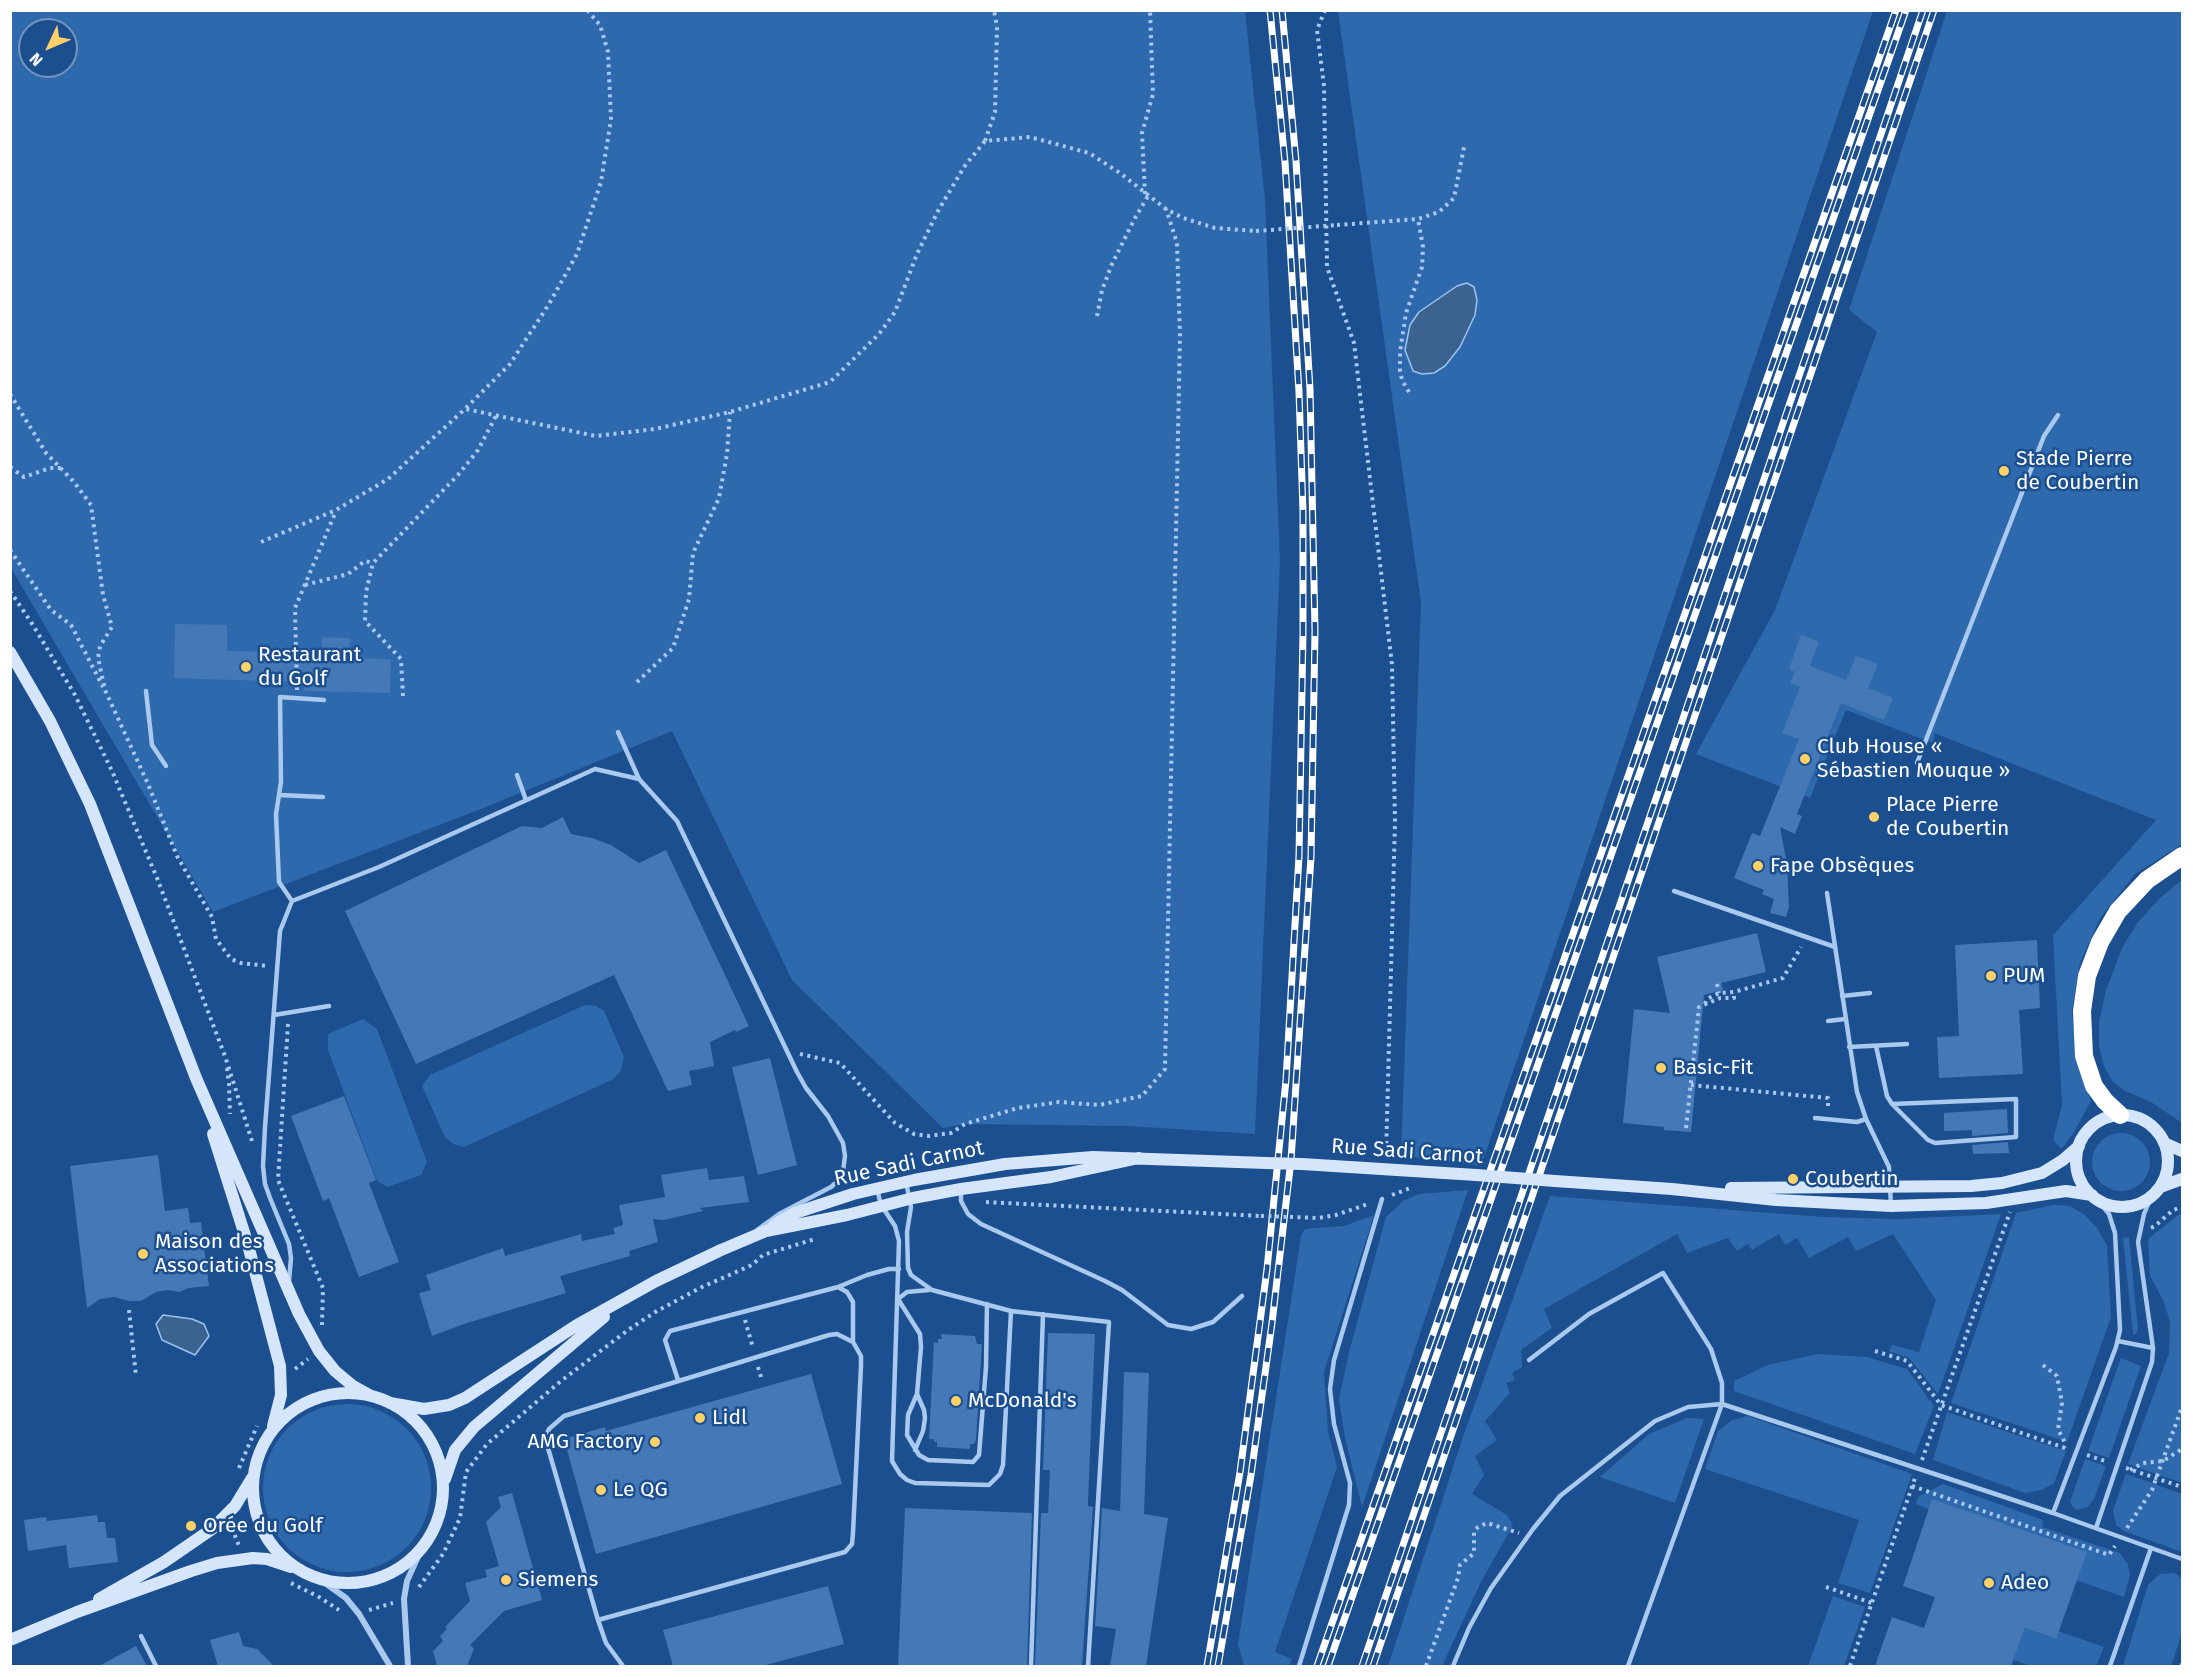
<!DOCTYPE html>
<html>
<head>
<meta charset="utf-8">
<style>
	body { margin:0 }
	#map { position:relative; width:2193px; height:1677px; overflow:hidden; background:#1b4f8f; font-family:"Fira Sans",sans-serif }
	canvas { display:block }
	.frame { position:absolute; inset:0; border:12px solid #fff; pointer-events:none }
	.north { position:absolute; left:18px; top:18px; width:60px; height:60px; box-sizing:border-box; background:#1b4f8f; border:2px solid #7695bc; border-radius:50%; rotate:226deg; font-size:16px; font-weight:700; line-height:24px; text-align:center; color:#fff }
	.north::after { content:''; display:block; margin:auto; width:21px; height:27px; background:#ffd166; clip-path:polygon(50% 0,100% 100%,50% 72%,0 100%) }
</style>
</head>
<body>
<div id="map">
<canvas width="2193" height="1677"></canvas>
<div class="frame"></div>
<div class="north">N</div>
</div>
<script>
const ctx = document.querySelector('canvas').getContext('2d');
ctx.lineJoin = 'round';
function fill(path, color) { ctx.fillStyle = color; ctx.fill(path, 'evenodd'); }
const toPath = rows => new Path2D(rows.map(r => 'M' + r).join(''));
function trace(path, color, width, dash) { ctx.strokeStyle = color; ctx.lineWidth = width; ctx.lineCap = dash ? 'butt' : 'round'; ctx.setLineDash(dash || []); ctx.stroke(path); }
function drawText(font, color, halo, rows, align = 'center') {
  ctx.font = font + ' "Fira Sans",sans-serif'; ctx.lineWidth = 5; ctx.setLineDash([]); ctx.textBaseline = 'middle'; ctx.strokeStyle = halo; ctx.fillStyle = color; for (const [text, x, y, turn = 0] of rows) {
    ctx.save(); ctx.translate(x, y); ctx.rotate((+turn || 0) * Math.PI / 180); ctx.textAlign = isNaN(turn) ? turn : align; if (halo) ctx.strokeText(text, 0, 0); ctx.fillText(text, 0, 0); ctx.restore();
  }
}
fill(toPath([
	[10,11,1245,11,1265,200,1280,561,1255,1134,1128,1126,965,1124,943,1128,792,980,672,731,481,809,213,912,11,568],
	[30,30,66,30,66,66,30,66],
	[1338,11,1873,11,1481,1166,1401,1155,1421,603],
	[1947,11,2182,11,2182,844,2135,874,2100,918,2080,963,2072,1011,2077,1062,2091,1101,2074,1132,2062,1149,2053,1140,2062,1105,2053,935,2156,820,1934,733,1935,744,1846,710,1810,798,1696,754,1775,610,1877,332,1849,310],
	[2182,880,2182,1123,2151,1102,2125,1091,2113,1082,2104,1066,2099,1046,2099,1022,2106,990,2123,946,2138,922,2160,898],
	[585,1005,596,1006,604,1011,624,1057,621,1070,614,1079,464,1147,453,1144,445,1137,422,1086,430,1075],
	[363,1019,377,1029,427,1162,421,1175,388,1187,377,1181,328,1050,328,1034],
	'2092 1162a29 29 0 1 1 58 0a29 29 0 1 1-58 0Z',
	[1468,1190,1362,1507,1345,1438,1339,1399,1349,1352,1386,1217,1403,1201,1419,1194],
	[1550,1196,1824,1217,1898,1219,2001,1214,1938,1394,1909,1358,1889,1351,1892,1345,1919,1352,1936,1300,1893,1234,1856,1251,1848,1237,1809,1258,1797,1238,1785,1245,1779,1234,1752,1250,1748,1244,1737,1251,1728,1238,1687,1253,1677,1234,1544,1309,1552,1328,1521,1350,1522,1367,1512,1373,1515,1380,1506,1383,1510,1393,1485,1421,1497,1440,1475,1456,1484,1475,1472,1494,1507,1515,1513,1525,1481,1582,1442,1666,1388,1666,1464,1434],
	[2053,1205,2070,1206,2085,1215,2098,1229,2107,1246,2111,1317,2067,1442,1951,1403,2016,1213],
	[2182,1212,2182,1483,2128,1464,2169,1353,2170,1322,2163,1300,2150,1276,2148,1239],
	[1374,1215,1324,1372,1328,1432,1337,1467,1275,1652,1292,1659,1289,1666,1244,1666,1238,1644,1301,1236,1305,1229,1344,1226],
	[2129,1237,2138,1329,2136,1334,2133,1334,2123,1238],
	[1817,1354,1867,1357,1907,1369,1934,1406,1915,1454,1734,1391,1734,1381,1768,1365],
	[2121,1358,2141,1366,2109,1458,2088,1451],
	'263 1488a84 84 0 1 1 168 0a84 84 0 1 1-168 0Z',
	[1947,1412,2066,1451,2054,1483,2042,1490,2025,1493,1933,1460],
	[1748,1416,1912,1474,1870,1593,1838,1583,1859,1520,1705,1469,1718,1431,1732,1420],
	[1687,1418,1704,1419,1675,1503,1600,1477,1649,1434],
	[2085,1459,2106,1466,2094,1499,2088,1507,2078,1510,2073,1507,2070,1502],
	[2126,1474,2182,1494,2182,1552,2124,1531,2116,1525,2113,1510],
	[1943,1484,2043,1520,2042,1527,2120,1553,2128,1565,2130,1575,2124,1597,2076,1580,2086,1552,1932,1499,1929,1509,1916,1504,1918,1497],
	[2174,1573,2182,1578,2182,1633,2171,1666,2123,1666,2148,1585,2160,1574],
	[1833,1596,1865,1607,1844,1666,1808,1666],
	[2025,1628,2055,1639,2058,1631,2104,1647,2096,1666,2031,1666,2013,1660]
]), '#2e69ad');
const water = toPath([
	[1467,283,1474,287,1477,300,1475,315,1460,347,1445,366,1434,373,1422,374,1413,371,1405,350,1410,325,1419,312,1457,286,1467,283],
	[163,1315,192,1319,204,1324,209,1336,195,1355,162,1340,156,1324,163,1315]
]);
fill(water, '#3c6290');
trace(water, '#9cc4f0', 1.5);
fill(toPath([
	[175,624,227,625,227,651,287,652,286,662,322,663,322,637,350,638,349,658,391,659,390,693,304,691,304,682,174,678],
	[1801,634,1819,642,1810,666,1846,680,1856,656,1878,664,1868,688,1893,698,1884,720,1841,703,1797,814,1802,816,1795,834,1780,827,1787,864,1789,907,1786,917,1770,913,1774,899,1762,894,1764,890,1734,878,1752,833,1760,836,1799,739,1782,733,1800,687,1790,683,1795,672,1789,669],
	[563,817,571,834,592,838,611,845,639,863,666,850,749,1026,736,1032,735,1030,710,1042,714,1066,689,1071,692,1085,668,1091,614,975,416,1064,345,911,522,826,542,828],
	[1757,933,1766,972,1721,983,1723,990,1704,995,1691,1132,1664,1130,1664,1127,1623,1123,1634,1009,1670,1013,1657,957],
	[2037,940,2040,1008,2019,1010,2023,1074,1939,1078,1937,1037,1959,1036,1955,945],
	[770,1058,797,1165,758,1175,732,1067],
	[344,1096,376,1180,369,1183,399,1262,359,1277,329,1198,323,1201,291,1116],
	[2007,1109,2008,1133,1972,1136,1972,1130,1944,1131,1944,1113],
	[2008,1142,2009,1153,1973,1154,1972,1145],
	[158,1155,165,1211,188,1208,190,1223,201,1222,209,1286,189,1288,179,1292,168,1290,156,1292,141,1301,129,1301,114,1297,100,1299,87,1308,70,1166],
	[707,1168,709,1180,744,1176,749,1202,700,1208,703,1211,664,1220,653,1219,658,1242,629,1251,630,1256,560,1276,566,1293,464,1324,432,1336,419,1293,431,1290,426,1275,503,1248,505,1256,581,1234,582,1241,615,1234,613,1228,623,1225,619,1205,665,1197,661,1175],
	[1048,1333,1095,1334,1088,1500,1088,1506,1093,1507,1082,1666,1035,1666,1041,1513,1048,1513,1050,1470,1043,1470],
	[941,1334,975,1336,977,1344,982,1344,976,1440,974,1444,970,1444,970,1449,937,1447,937,1442,934,1442,934,1439,929,1439,934,1342,938,1343,938,1339,942,1339],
	[1124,1372,1149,1373,1144,1514,1168,1518,1146,1666,1110,1666,1116,1629,1095,1626,1102,1508,1120,1511],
	[811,1374,842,1484,596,1554,564,1439,605,1427,606,1431],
	[512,1493,542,1600,504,1611,470,1645,474,1649,467,1666,437,1666,433,1651,443,1641,440,1636,447,1629,445,1627,470,1601,465,1583,487,1577,485,1570,499,1566,486,1522,501,1507,498,1497],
	[1932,1499,2087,1552,2056,1639,2025,1628,2011,1666,1875,1666,1892,1617,1924,1628,1935,1597,1903,1586],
	[905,1508,1032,1513,1027,1666,898,1666],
	[97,1515,98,1522,105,1522,107,1538,115,1538,118,1562,69,1568,66,1545,28,1551,24,1520,46,1517,47,1521],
	[828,1586,844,1644,762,1666,673,1666,663,1630],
	[239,1632,243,1646,257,1649,274,1666,218,1666,210,1640],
	[136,1646,147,1666,99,1666]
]), '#4478b7');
trace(toPath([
	[1325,10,1317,30,1324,86,1327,267,1354,343,1392,665,1395,822,1386,1155],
	[985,141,995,112,997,27,994,10],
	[1145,194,1142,133,1153,94,1150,10],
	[1337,225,1418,219,1439,212,1454,198,1464,147],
	[1097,316,1102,290,1112,264,1135,218,1148,196],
	[1409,392,1402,380,1400,371,1400,352,1406,313,1422,267,1423,247,1418,219],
	[10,394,46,453,74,482,91,505,103,595,112,627,100,646,98,658,105,690,148,784,177,856,212,917,216,939,231,959,241,963,268,966],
	[466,408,510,364,549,304,577,254,601,182,611,119,608,52,600,25,587,10],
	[10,467,24,477,50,468,61,468],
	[261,542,336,510,388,479,465,409,596,436,655,429,730,412,830,382,879,334,895,312,917,254,938,211,964,167,985,141,1030,137,1089,153,1120,173,1166,209,1183,218,1215,228,1256,231],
	[10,550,51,610,71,625,103,687],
	[305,585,348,574,365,561,373,563],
	[10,591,31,622,75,695,112,771,157,878,225,1056,252,1141],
	[637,682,673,648,689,599,693,553,719,498,727,454,730,412],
	[297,690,295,608,336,511],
	[403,696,401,659,365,621,366,592,373,563,458,475,478,450,497,414],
	[1717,984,1719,993],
	[1705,1004,1707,999,1719,993,1734,992,1783,978,1801,947],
	[288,1024,278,1180,323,1288,322,1325],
	[800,1054,840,1063,895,1123,914,1134,929,1136,951,1133,965,1124,1018,1108,1059,1102,1099,1105,1142,1096,1165,1069,1180,336,1177,243,1166,209],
	[227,1068,229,1084,230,1114],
	[1691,1085,1828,1098,1828,1110],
	[1686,1128,1699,1007,1720,998,1734,998,1734,992],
	[1392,1195,1413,1187],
	[986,1202,1261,1216],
	[1290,1217,1319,1218,1336,1215,1368,1204],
	[2151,1228,2155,1226,2173,1210,2182,1207],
	[129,1310,136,1376],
	[745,1320,753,1348],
	[1875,1351,1907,1361,1941,1405,2068,1449],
	[2043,1365,2057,1376,2062,1403,2058,1429,2065,1443,2064,1447],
	[758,1367,761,1377],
	[295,1369,308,1359],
	[2087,1455,2108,1462],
	[1922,1460,2010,1212],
	[239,1468,257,1426],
	[2126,1468,2182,1487],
	[2130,1470,2143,1463,2163,1461,2182,1449],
	[1912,1486,2109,1555,2115,1546],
	[232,1528,239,1546],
	[2127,1528,2152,1490,2182,1407],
	[291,1583,319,1597,339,1610],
	[419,1587,443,1554,460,1518,466,1472,487,1444,561,1381,628,1330,657,1311,702,1287,752,1265,763,1255,815,1239],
	[1826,1587,1872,1603],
	[369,1610,393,1603],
	[1426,1666,1458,1578,1460,1565,1474,1553,1474,1532,1478,1527,1487,1523,1519,1533],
	[1850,1666,1915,1478]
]), '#a9c9ee', 4, [3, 4.5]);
trace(toPath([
	[146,691,152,745,166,766],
	[618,732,639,779],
	[1917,763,2044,436,2058,415],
	[517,775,526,800],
	[279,795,323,797],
	[1674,891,1835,947],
	[1827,893,1857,1092,1866,1119,1889,1167,1891,1206],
	[292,901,279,882,276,814,281,782,280,697,324,700],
	[1842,996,1870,993],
	[274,1015,329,1006],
	[1828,1021,1845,1019],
	[1876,1046,1887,1096,1892,1104,2016,1099,2016,1137,1935,1143,1928,1140,1892,1104],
	[1849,1047,1907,1044],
	[1815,1118,1857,1122,1866,1119],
	[877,1189,881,1205,895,1226,899,1241,892,1461,900,1474,907,1480,915,1483,989,1485,1000,1474,1003,1465,1011,1311,932,1290,911,1275,908,1268,907,1232,911,1207,906,1182],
	[961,1190,961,1201,968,1214,981,1224,1105,1281,1122,1290,1168,1325,1191,1329,1213,1322,1242,1296],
	[289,1281,291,1258,289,1244,270,1198,265,1184,263,1166,265,1127,280,931,292,901,379,867,595,769,639,779,677,821,797,1072,806,1088,828,1116,843,1143,845,1156,843,1171,839,1180,831,1187,779,1214,757,1230],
	[838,1287,867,1275,889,1269,899,1269],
	[898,1299,920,1334,921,1347,917,1394,908,1415,907,1435,919,1455,928,1460,973,1462,979,1455,986,1367,987,1304],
	[898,1299,907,1292,929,1290],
	[1011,1311,1109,1322,1088,1666],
	[2118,1341,2153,1348],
	[1529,1360,1589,1314,1663,1273,1711,1349,1722,1383,1722,1404,1628,1666],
	[678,1380,665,1340,670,1331,838,1287,847,1292,853,1302,853,1342],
	[915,1450,923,1431,925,1418,924,1410,917,1394],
	[2053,1513,2116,1347,2120,1330,2115,1233,2109,1214,2097,1199],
	[2096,1528,2152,1362,2153,1348,2138,1242,2144,1214,2152,1195],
	[598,1620,845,1552,852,1544,853,1533,861,1366,861,1356,853,1342,837,1334,829,1335,564,1416,549,1429,546,1436,548,1448,598,1620,606,1643,623,1666],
	[141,1636,156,1666],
	[1031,1666,1043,1314],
	[1299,1666,1349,1505,1350,1483,1334,1424,1330,1389,1334,1360,1382,1199],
	[1453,1666,1469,1628,1491,1588,1533,1529,1560,1496,1655,1421,1688,1407,1722,1404,2053,1513,2182,1559],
	[2110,1666,2151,1548],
	[2182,1666,2182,1665]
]), '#a9c9ee', 4.5);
trace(toPath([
	[318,1578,346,1598,359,1614,390,1666],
	[408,1666,404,1599,407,1581,421,1550]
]), '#a9c9ee', 6);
trace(toPath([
	[10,652,50,721,90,804,196,1078,299,1314,319,1351,335,1371,353,1386,371,1396],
	'2076 1161a46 46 0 1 1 92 0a46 46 0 1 1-92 0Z',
	[213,1134,248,1245,280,1366,281,1395,273,1426],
	[2164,1143,2182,1151],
	[1302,1164,1476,1175],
	[1555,1181,1672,1189,1776,1200,1891,1206,1986,1203,2066,1191,2092,1195],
	[2160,1187,2182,1179],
	[1731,1188,1971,1186,2002,1183,2042,1173,2063,1160,2079,1146],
	[774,1225,795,1213,853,1194,914,1180,1005,1164,1093,1157,1266,1163],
	'253 1488a95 95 0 1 1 190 0a95 95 0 1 1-190 0Z',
	[390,1403,424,1409,449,1405,465,1398,577,1325,656,1281,721,1250,766,1231,847,1215,913,1198,961,1189,1051,1177,1139,1158],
	[445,1479,455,1450,474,1427,604,1317],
	[99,1599,164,1562,212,1529,235,1506,252,1478],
	[10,1640,77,1612,191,1571,217,1563,253,1558,267,1559,291,1567]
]), '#d6e6fa', 12);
trace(toPath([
	[2120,1115,2105,1101,2094,1086,2084,1056,2082,1011,2087,976,2100,942,2118,911,2147,880,2182,856]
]), '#fff', 18);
const rail = toPath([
	[1207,1666,1240,1472,1267,1269,1286,1080,1299,856,1303,632,1303,512,1299,392,1285,162,1270,10],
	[1218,1666,1251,1475,1272,1323,1291,1160,1311,857,1315,631,1310,389,1296,161,1282,10],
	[1317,1666,1896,10],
	[1328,1666,1906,10],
	[1362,1666,1923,10],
	[1373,1666,1934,10]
]);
trace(rail, '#fff', 7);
trace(rail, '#1b4f8f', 4.5, [14]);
trace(toPath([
	[1256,231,1337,225],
	[1261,1216,1290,1217]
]), '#a9c9ee', 4, [3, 4.5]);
trace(toPath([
	[1266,1163,1302,1164],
	[1476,1175,1555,1181]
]), '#d6e6fa', 12);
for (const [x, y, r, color] of [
	[2004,471,6,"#ffd166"],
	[246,667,6,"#ffd166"],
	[1805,759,6,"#ffd166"],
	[1874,817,6,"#ffd166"],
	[1758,866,6,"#ffd166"],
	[1991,976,6,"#ffd166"],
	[1661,1068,6,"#ffd166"],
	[1793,1179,6,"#ffd166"],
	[143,1254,6,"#ffd166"],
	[956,1401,6,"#ffd166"],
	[700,1418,6,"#ffd166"],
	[655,1442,6,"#ffd166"],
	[601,1490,6,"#ffd166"],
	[191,1526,6,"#ffd166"],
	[506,1580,6,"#ffd166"],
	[1989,1583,6,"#ffd166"]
]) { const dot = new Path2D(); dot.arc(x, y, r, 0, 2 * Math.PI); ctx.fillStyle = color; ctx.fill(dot); trace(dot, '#1b4f8f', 2); }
drawText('21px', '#fff', '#1b4f8f', [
	["Stade Pierre",2016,459],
	["de Coubertin",2016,483],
	["Restaurant",258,655],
	["du Golf",258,679],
	["Club House «",1817,747],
	["Sébastien Mouque »",1817,771],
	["Place Pierre",1886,805],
	["de Coubertin",1886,829],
	["Fape Obsèques",1770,866],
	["PUM",2003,976],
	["Basic-Fit",1673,1068],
	["Coubertin",1805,1179],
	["Maison des",155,1242],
	["Associations",155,1266],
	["McDonald's",968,1401],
	["Lidl",712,1418],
	["AMG Factory",643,1442,"right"],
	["Le QG",613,1490],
	["Orée du Golf",203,1526],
	["Siemens",518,1580],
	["Adeo",2001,1583]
], 'left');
drawText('21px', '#fff', '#1b4f8f', [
	["Rue Sadi Carnot",1407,1152,4],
	["Rue Sadi Carnot",909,1164,-12]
]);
</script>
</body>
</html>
